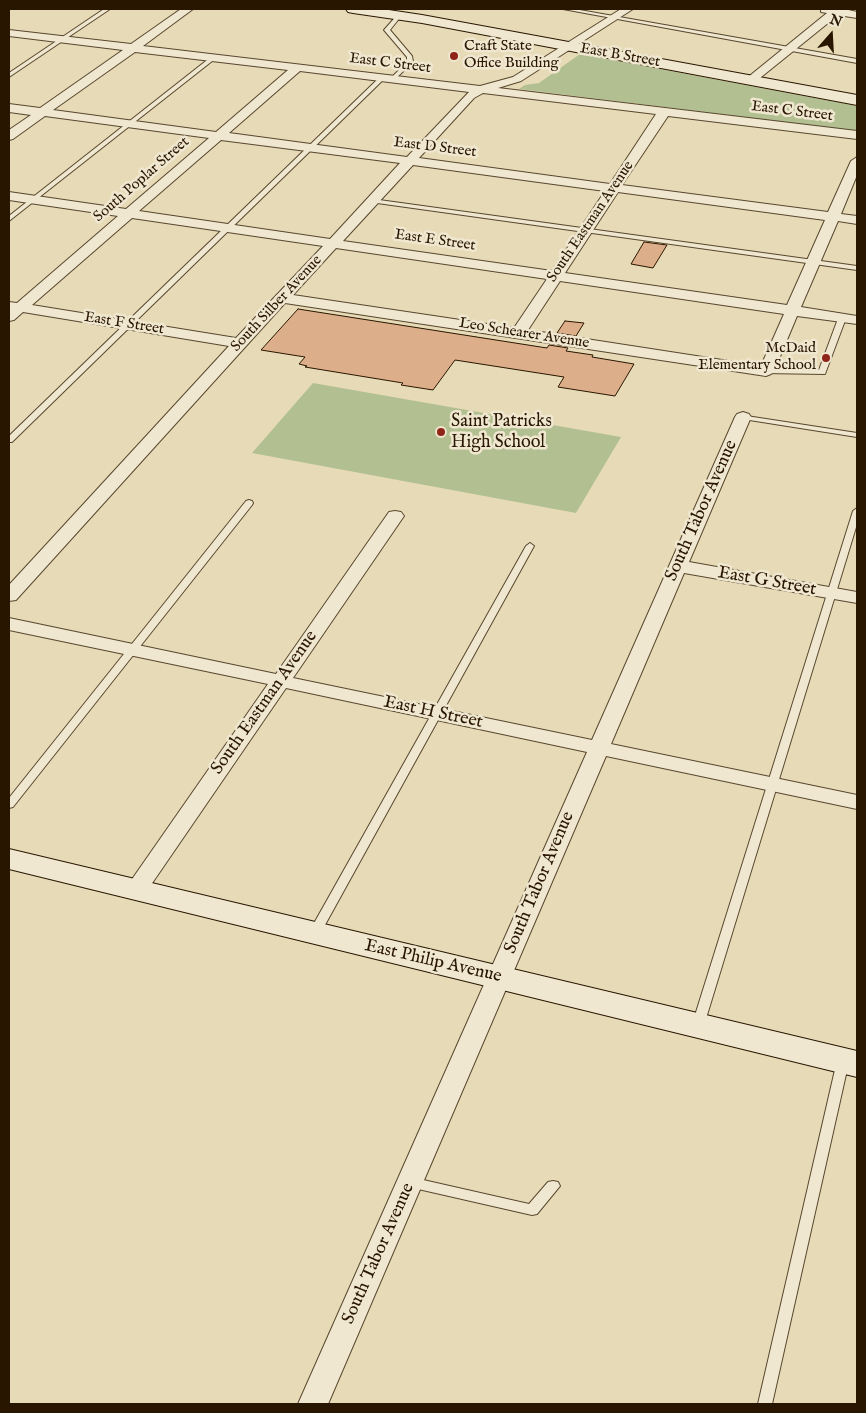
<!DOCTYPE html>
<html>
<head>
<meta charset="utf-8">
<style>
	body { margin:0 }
	#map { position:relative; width:866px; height:1413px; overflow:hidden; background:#e7dab6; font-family:"IM FELL English",serif }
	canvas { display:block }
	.frame { position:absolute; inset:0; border:10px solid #291600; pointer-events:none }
	.north { position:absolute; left:806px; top:10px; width:50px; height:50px; -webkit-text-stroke:4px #efe7d0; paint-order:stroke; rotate:19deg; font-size:14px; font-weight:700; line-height:20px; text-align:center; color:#291600 }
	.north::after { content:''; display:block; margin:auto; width:18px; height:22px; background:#291600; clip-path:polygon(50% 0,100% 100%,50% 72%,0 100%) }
</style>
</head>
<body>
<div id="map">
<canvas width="866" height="1413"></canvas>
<div class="frame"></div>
<div class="north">N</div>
</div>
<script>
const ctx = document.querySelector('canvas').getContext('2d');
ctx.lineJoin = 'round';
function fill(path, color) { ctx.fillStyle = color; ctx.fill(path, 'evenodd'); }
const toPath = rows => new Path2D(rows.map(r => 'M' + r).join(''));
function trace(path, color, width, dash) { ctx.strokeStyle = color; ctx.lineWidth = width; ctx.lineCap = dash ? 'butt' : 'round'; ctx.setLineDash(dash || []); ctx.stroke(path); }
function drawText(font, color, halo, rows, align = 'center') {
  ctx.font = font + ' "IM FELL English",serif'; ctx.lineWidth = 5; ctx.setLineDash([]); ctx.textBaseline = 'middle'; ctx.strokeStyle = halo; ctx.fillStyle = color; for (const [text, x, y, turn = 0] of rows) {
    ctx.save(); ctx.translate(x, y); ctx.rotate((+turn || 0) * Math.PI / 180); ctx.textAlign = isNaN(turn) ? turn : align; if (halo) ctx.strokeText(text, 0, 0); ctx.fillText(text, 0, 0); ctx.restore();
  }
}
fill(toPath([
	[580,54,857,106,857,131,519,89,525,85,539,83],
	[313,383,621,437,576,513,252,453]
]), '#b2c091');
const building = toPath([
	[644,242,667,245,653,268,631,264,644,242],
	[298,309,547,348,549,345,568,348,566,351,593,355,592,357,634,364,615,396,558,387,564,377,455,360,433,390,401,385,403,383,305,367,307,366,299,364,305,357,261,350,298,309],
	[565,321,584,323,576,336,557,333,565,321]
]);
fill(building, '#ddae8a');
trace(building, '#291600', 1);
const lane = toPath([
	[104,9,110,9,9,77,9,73,104,9],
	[563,9,574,9,857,59,857,63,563,9],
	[399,13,402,15,390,30,412,56,413,62,393,81,390,79,407,62,407,57,384,30,399,13],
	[211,57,216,58,9,221,9,216,211,57],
	[380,77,385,78,12,442,9,442,9,436,380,77],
	[372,199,857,266,857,270,370,202,370,200,372,199],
	[839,316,845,316,846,318,825,374,763,373,762,371,766,369,819,370,839,316],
	[740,415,857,433,857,437,743,419,740,419,740,415],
	[249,500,252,501,253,503,252,505,13,807,9,808,9,798,246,501,249,500],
	[857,508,857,524,704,1025,702,1028,698,1029,694,1028,692,1025,853,511,857,508],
	[530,543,534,546,320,934,318,937,314,938,310,937,308,934,526,546,530,543],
	[843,1056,847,1058,849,1061,772,1404,758,1404,837,1061,839,1058,843,1056],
	[410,1177,529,1204,548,1182,553,1181,558,1182,560,1186,537,1214,532,1215,405,1186,403,1182,405,1178,410,1177]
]);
const street = toPath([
	[181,9,193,9,143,46,480,86,513,77,621,9,633,9,521,81,498,88,857,131,857,139,668,116,622,185,828,212,851,161,857,157,857,175,841,214,857,216,857,224,838,221,801,307,857,316,857,324,797,316,774,371,771,374,766,376,285,303,16,600,9,601,9,585,229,346,23,312,14,320,9,321,9,302,17,303,118,216,9,200,9,192,126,209,209,138,45,116,13,139,9,140,9,130,31,115,9,112,9,104,40,108,123,50,9,36,9,30,131,44,181,9],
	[135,52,288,70,216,132,53,110,135,52],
	[300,71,469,92,407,157,229,133,300,71],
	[483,93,656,114,610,184,419,158,474,98,483,93],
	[221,140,400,163,330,239,139,211,221,140],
	[413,165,605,191,552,271,343,241,413,165],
	[618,192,825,220,787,305,565,273,618,192],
	[132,218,323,246,236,338,32,305,132,218],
	[336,248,547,279,514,328,293,295,336,248],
	[560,281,784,314,761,366,528,330,560,281],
	[821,9,844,9,857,12,857,18,838,15,755,82,747,82,745,80,747,78,827,13,821,12,821,9],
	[743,412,749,414,751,417,689,562,857,592,857,603,684,573,611,744,857,795,857,809,606,756,328,1404,298,1404,587,752,286,688,144,895,136,898,128,895,125,890,128,885,268,684,9,630,9,618,276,674,389,512,395,511,401,512,404,516,293,678,592,740,735,417,737,414,743,412]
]);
const secondary = toPath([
	[346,9,382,9,422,15,857,95,857,105,422,23,353,13,348,12,346,9],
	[9,849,857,1051,857,1077,9,869,9,849]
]);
trace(lane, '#58472e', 2);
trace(street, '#58472e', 2);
trace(secondary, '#291600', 2);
fill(lane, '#efe7d0');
fill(street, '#efe7d0');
fill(secondary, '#efe7d0');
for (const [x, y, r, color] of [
	[454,56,5,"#8f2418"],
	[826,358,5,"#8f2418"],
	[441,432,5,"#8f2418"]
]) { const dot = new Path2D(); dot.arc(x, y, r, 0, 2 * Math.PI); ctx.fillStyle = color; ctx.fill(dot); trace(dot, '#efe7d0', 2); }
drawText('15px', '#291600', '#efe7d0', [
	["Craft State",464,47],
	["Office Building",464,64],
	["McDaid",816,349,"right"],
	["Elementary School",816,366,"right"]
], 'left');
drawText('15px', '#291600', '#efe7d0', [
	["East B Street",620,56,10],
	["East C Street",390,64,7],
	["East C Street",792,112,7],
	["East D Street",435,148,7],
	["South Poplar Street",142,180,-41],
	["South Eastman Avenue",591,222,-56],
	["East E Street",435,241,8],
	["South Silber Avenue",277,304,-47],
	["East F Street",124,324,9],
	["Leo Schearer Avenue",524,334,9]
]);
drawText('18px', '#291600', '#efe7d0', [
	["Saint Patricks",451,422],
	["High School",451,443]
], 'left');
drawText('18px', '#291600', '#efe7d0', [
	["South Tabor Avenue",702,511,-66],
	["East G Street",767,582,10],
	["South Eastman Avenue",265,703,-55],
	["East H Street",433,713,12],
	["South Tabor Avenue",540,883,-67],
	["East Philip Avenue",433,962,13],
	["South Tabor Avenue",379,1254,-66]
]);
</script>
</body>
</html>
